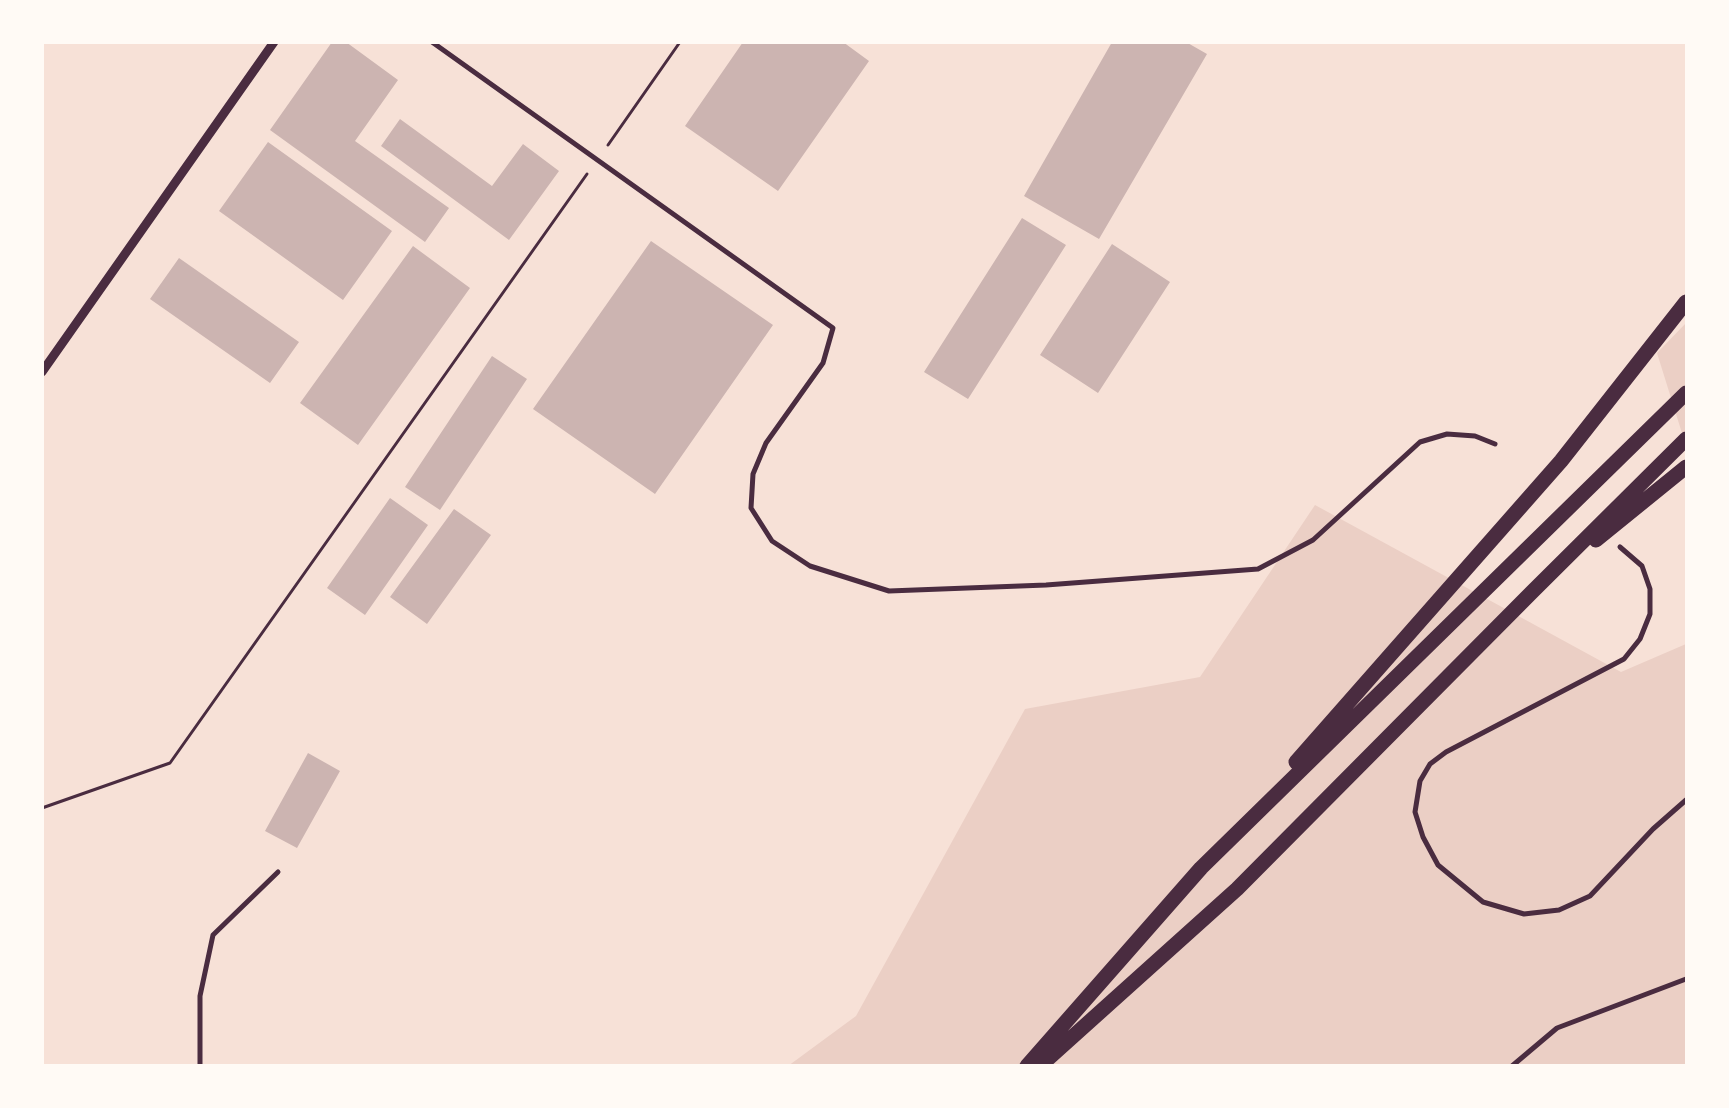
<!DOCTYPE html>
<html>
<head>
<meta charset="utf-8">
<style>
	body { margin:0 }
	#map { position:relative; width:1729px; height:1108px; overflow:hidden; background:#f7e1d7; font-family:"Noto Sans",sans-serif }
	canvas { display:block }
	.frame { position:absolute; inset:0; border:44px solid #fffaf5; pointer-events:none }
</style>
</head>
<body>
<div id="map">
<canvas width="1729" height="1108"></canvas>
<div class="frame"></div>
</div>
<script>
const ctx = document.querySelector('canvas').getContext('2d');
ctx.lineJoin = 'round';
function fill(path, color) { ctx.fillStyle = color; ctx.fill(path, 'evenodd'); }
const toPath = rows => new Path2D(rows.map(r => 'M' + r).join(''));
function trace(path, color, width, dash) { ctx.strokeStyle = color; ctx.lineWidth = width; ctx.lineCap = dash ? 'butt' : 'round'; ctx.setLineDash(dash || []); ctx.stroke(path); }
fill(toPath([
	[1686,323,1686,446,1657,353],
	[1315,505,1621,672,1686,644,1686,1065,788,1066,856,1016,1025,709,1200,677]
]), '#ebcfc5');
fill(toPath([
	[332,42,346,42,398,80,355,141,449,208,425,242,270,130],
	[743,42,843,42,869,61,778,191,685,126],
	[1112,42,1186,42,1207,54,1099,239,1024,196],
	[400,119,492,186,523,144,559,171,509,240,381,146],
	[268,142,392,231,343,300,219,211],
	[1022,218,1066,245,968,399,924,372],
	[651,241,773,325,655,494,533,409],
	[1112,244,1170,282,1098,393,1040,355],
	[413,246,470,288,358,445,300,403],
	[179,258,299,342,270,383,150,299],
	[492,356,527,379,440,510,405,487],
	[390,498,428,525,365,615,327,588],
	[454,509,491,535,427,624,390,597],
	[308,753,340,771,297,848,265,831]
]), '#ccb4b1');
trace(toPath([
	[608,145,680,42],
	[42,808,170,763,587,174]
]), '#4a2c40', 3);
trace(toPath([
	[432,42,833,328,823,363,766,443,753,474,751,508,772,541,810,566,889,591,1046,585,1258,569,1313,540,1420,442,1447,434,1475,436,1495,444],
	[1620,547,1642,566,1650,589,1650,614,1640,639,1624,659,1446,752,1430,764,1420,781,1415,812,1423,837,1438,865,1483,902,1524,914,1559,910,1590,896,1653,829,1686,800],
	[200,1066,200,996,213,935,278,872],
	[1512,1066,1557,1028,1686,979]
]), '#4a2c40', 5);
trace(toPath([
	[42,372,274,42]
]), '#4a2c40', 9);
trace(toPath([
	[1596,540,1686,467],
	[1296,762,1561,461,1686,302],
	[1027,1066,1201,868,1686,393],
	[1040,1066,1237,889,1532,592,1686,439]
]), '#4a2c40', 15);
</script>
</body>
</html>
